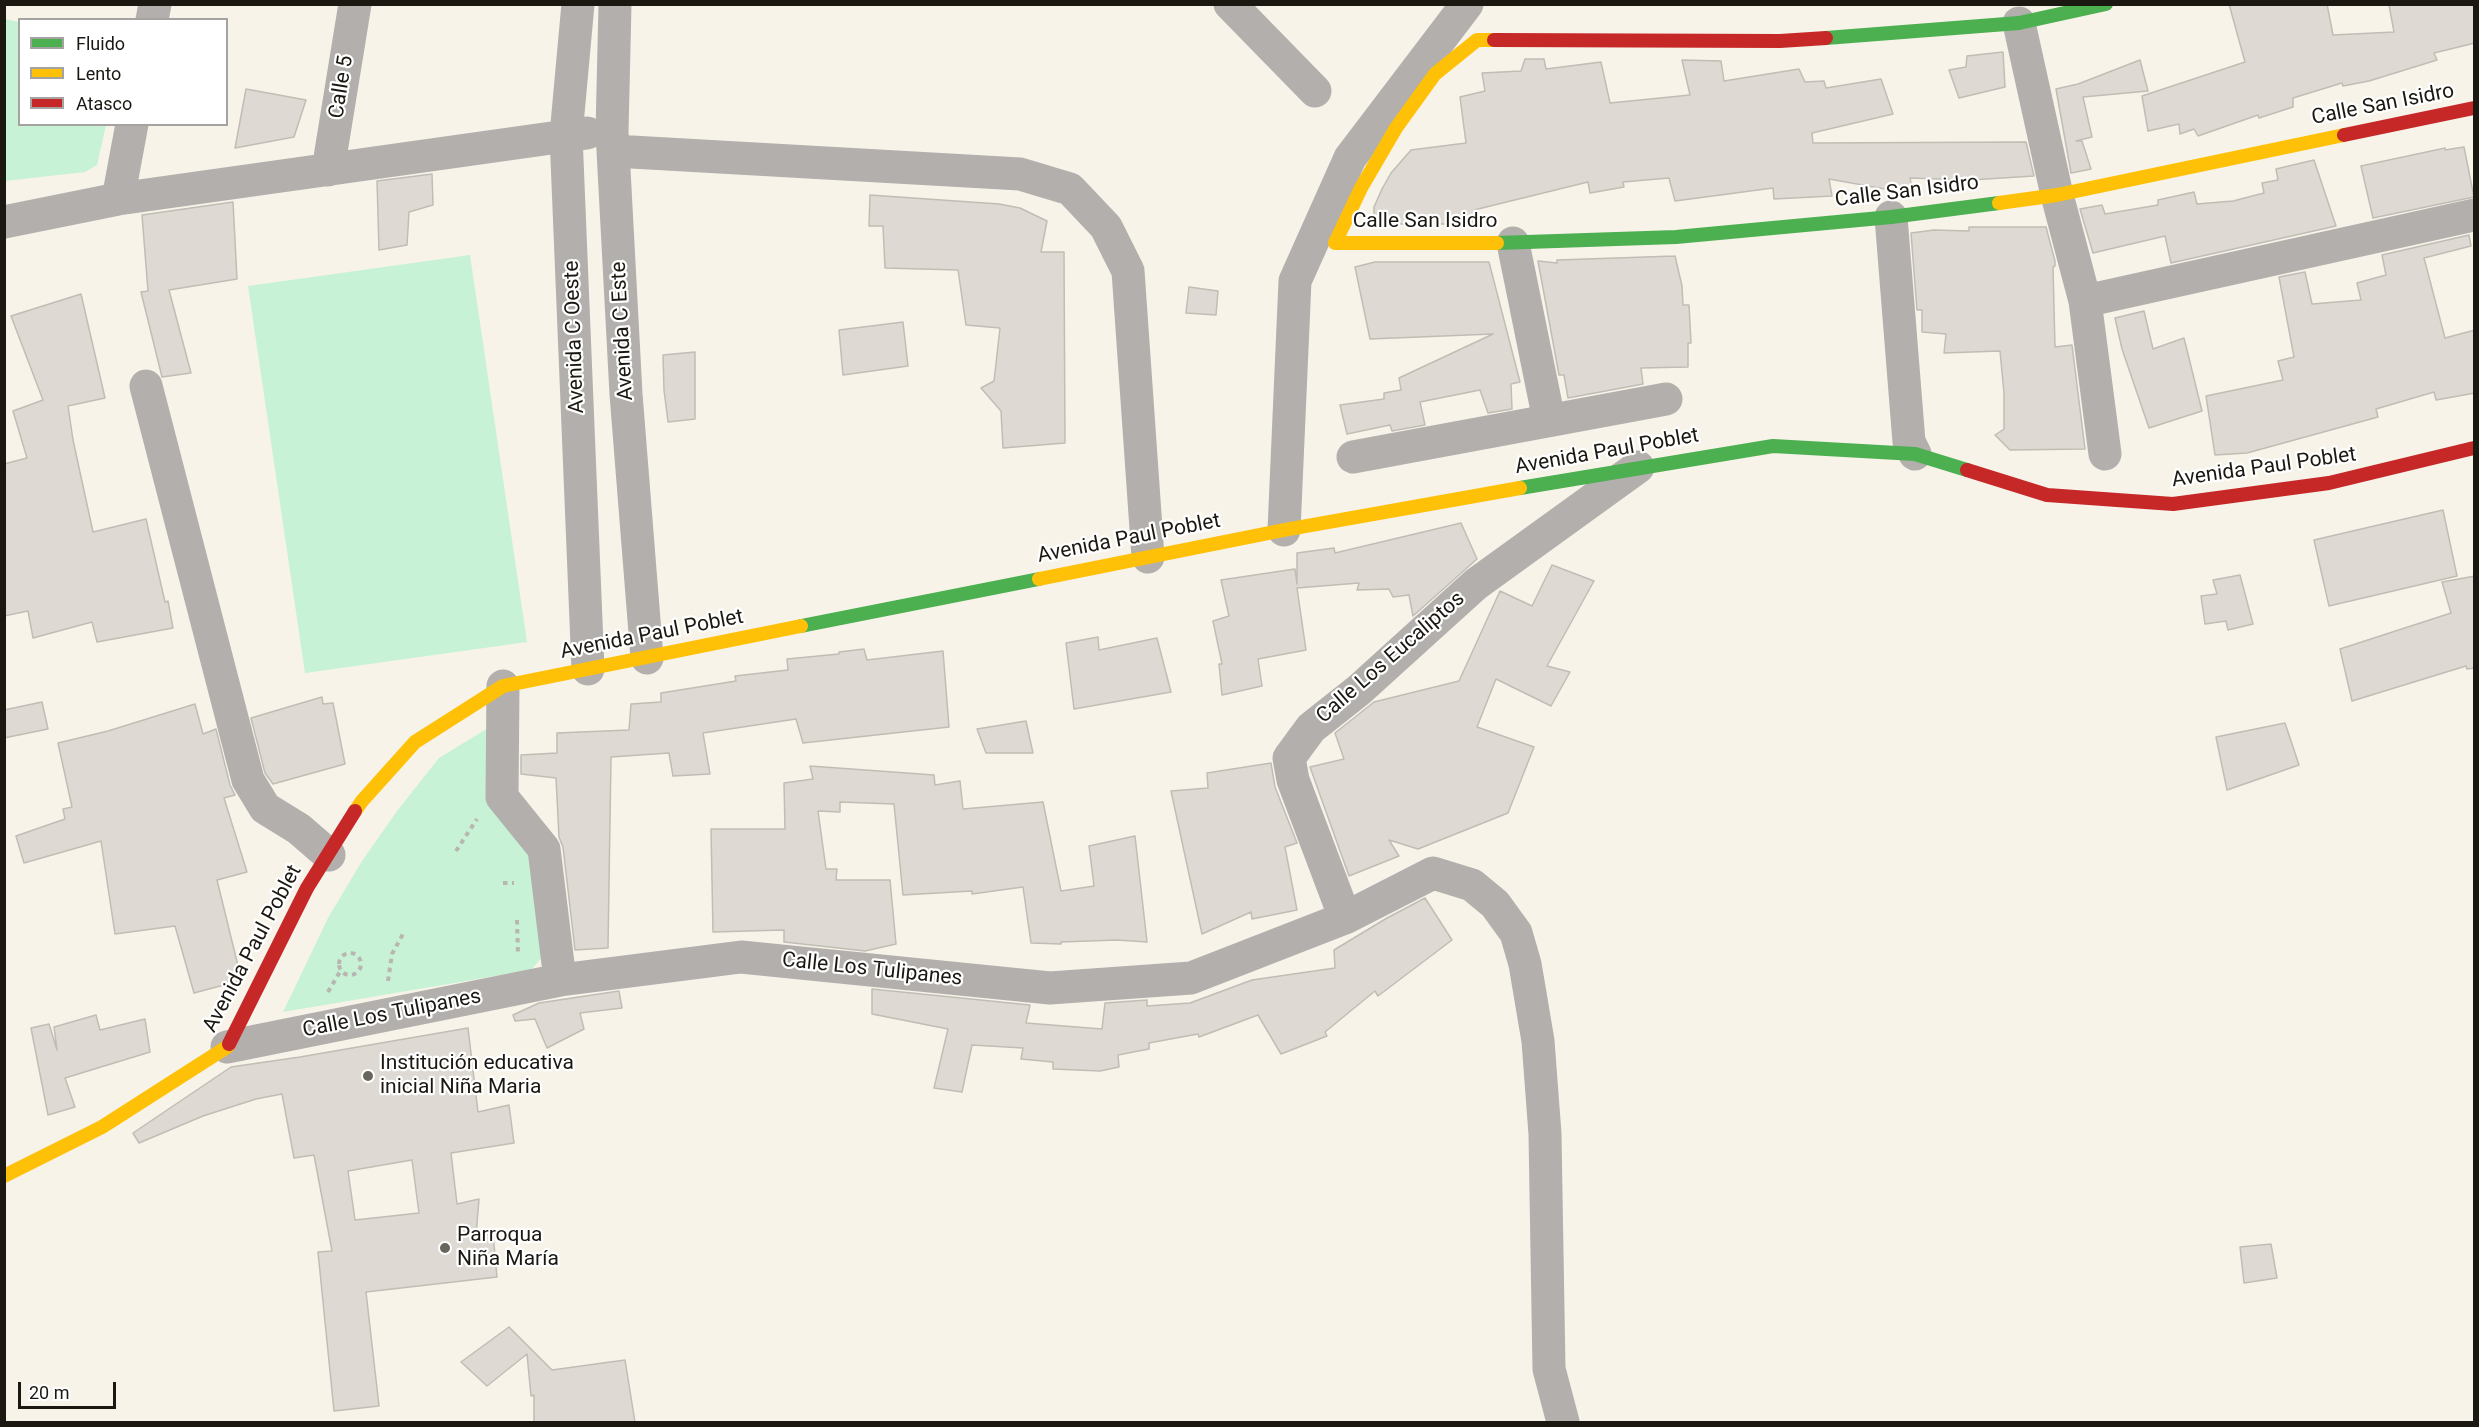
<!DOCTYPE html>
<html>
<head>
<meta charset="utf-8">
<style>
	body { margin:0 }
	#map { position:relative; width:2479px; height:1427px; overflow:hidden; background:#f7f3e9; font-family:Roboto,sans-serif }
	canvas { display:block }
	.frame { position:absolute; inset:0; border:6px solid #1b1812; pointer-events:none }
	.legend { position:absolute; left:18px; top:18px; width:210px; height:108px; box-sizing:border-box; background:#fff; border:2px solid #a4a3a0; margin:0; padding:8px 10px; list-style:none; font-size:18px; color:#1b1812 }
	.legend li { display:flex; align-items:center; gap:12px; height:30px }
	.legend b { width:30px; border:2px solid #a4a3a0 }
	.scale { position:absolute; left:18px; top:1382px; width:98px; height:27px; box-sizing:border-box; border:3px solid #1b1812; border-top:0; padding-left:8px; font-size:18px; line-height:21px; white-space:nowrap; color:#1b1812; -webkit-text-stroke:4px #fff; paint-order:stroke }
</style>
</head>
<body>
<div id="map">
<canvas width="2479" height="1427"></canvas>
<div class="frame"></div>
<ul class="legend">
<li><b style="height:8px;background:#4caf50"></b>Fluido</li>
<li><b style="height:8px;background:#ffc107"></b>Lento</li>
<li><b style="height:8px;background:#c62828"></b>Atasco</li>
</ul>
<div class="scale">20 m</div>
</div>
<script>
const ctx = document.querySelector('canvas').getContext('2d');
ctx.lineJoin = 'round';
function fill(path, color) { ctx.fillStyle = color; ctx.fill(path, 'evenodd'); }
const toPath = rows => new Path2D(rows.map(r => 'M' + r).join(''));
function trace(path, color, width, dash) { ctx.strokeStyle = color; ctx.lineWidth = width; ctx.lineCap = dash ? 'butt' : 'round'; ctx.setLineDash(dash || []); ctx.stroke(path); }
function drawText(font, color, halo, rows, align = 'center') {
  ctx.font = font + ' Roboto,sans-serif'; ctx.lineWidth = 4.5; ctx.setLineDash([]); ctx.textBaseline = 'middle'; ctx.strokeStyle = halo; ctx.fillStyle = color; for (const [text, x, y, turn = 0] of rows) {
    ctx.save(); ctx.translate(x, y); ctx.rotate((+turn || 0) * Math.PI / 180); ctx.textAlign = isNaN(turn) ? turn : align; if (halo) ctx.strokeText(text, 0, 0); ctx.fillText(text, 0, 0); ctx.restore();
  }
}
fill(toPath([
	[5,19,19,22,20,124,106,125,97,165,85,172,5,181],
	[470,255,527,642,305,673,248,286],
	[493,725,542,852,545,954,531,970,283,1012,328,918,362,861,397,811,439,758]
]), '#c7f2d5');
const building = toPath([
	[2229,4,2327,4,2333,35,2394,32,2389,5,2475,4,2475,43,2434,53,2437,60,2369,81,2343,86,2342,83,2293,98,2293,107,2259,118,2258,115,2198,136,2194,129,2180,134,2179,124,2148,131,2142,96,2245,62,2229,4],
	[2003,52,2005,87,1959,98,1949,70,1966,67,1967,56,2003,52],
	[1525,59,1544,59,1546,69,1601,62,1610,103,1690,95,1682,60,1721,61,1724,81,1799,69,1805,82,1824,81,1826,88,1881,79,1893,114,1812,133,1813,143,2026,142,2034,176,1971,180,1910,178,1913,194,1829,179,1832,196,1774,199,1773,188,1675,201,1669,178,1623,182,1624,187,1590,193,1588,182,1474,210,1477,224,1374,224,1374,207,1382,189,1391,173,1411,150,1466,143,1460,97,1485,91,1482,73,1521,71,1525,59],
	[2140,60,2148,91,2083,97,2092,137,2076,141,2082,141,2091,169,2071,173,2056,89,2078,84,2140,60],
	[246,89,306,100,294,137,235,148,246,89],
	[2464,147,2474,197,2373,218,2361,166,2445,148,2445,150,2464,147],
	[2314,160,2336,226,2171,263,2165,236,2093,253,2080,209,2102,205,2105,214,2158,205,2158,200,2194,192,2197,204,2233,201,2264,193,2262,183,2278,180,2276,169,2314,160],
	[432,174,433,205,409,212,407,245,379,250,377,181,432,174],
	[870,195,999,204,1020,208,1047,221,1041,252,1064,252,1065,443,1003,448,1001,411,981,388,994,381,1000,328,966,325,958,270,885,268,883,226,869,226,870,195],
	[233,202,237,279,169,290,191,373,162,377,141,292,148,291,142,215,233,202],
	[1969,227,2046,227,2055,261,2055,266,2053,267,2055,347,2072,345,2085,449,2010,450,1995,435,2004,429,2004,393,2000,351,1944,353,1946,334,1922,332,1922,310,1917,310,1911,233,1934,230,1969,231,1969,227],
	[2469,235,2471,246,2424,258,2445,338,2475,330,2475,393,2436,400,2434,392,2376,409,2378,417,2247,453,2215,455,2206,396,2283,380,2278,361,2294,357,2279,277,2305,272,2312,304,2361,300,2357,283,2386,275,2382,255,2469,235],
	[1675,256,1682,286,1683,305,1689,305,1691,343,1688,343,1688,367,1641,368,1643,384,1568,398,1564,375,1559,375,1538,261,1557,263,1557,260,1675,256],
	[1375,262,1489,262,1520,382,1511,384,1512,409,1488,413,1480,390,1420,402,1425,425,1392,431,1390,425,1347,434,1340,405,1384,399,1384,393,1401,390,1399,378,1493,334,1370,339,1355,267,1375,262],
	[1189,287,1218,291,1216,315,1186,313,1189,287],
	[81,294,105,398,68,406,73,440,93,532,146,519,165,602,168,601,173,628,97,642,92,622,33,638,28,611,4,616,4,464,27,458,13,411,43,400,11,316,81,294],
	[2144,311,2153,349,2184,338,2202,411,2149,428,2122,349,2115,318,2144,311],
	[903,322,908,366,843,375,839,330,903,322],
	[695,352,695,419,668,422,664,390,663,355,695,352],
	[2443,510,2457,576,2329,606,2314,540,2443,510],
	[1461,523,1477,559,1413,616,1409,595,1393,597,1389,589,1357,590,1359,583,1297,588,1306,650,1258,659,1262,686,1222,695,1219,664,1222,664,1213,621,1229,616,1221,580,1295,569,1297,584,1297,553,1334,548,1335,553,1461,523],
	[1552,565,1594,581,1547,666,1570,672,1551,706,1496,679,1477,727,1534,747,1508,813,1418,849,1389,840,1399,856,1349,876,1310,767,1344,759,1335,733,1374,702,1459,681,1500,591,1532,606,1552,565],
	[2240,575,2253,624,2228,630,2226,621,2205,624,2201,596,2217,594,2213,580,2240,575],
	[2475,576,2475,668,2467,669,2466,666,2352,701,2340,649,2451,613,2442,582,2475,576],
	[1098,637,1099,650,1157,638,1171,692,1074,709,1066,643,1098,637],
	[864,649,867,660,943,651,949,727,803,743,796,719,703,733,710,774,673,776,669,753,611,757,608,948,575,950,563,847,559,837,556,778,521,774,521,755,557,753,557,733,629,730,631,704,661,702,661,693,736,681,735,676,788,670,787,659,839,654,839,652,864,649],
	[322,697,323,704,333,703,345,764,273,784,265,773,251,718,322,697],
	[42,702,48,729,4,738,4,710,42,702],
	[195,704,203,734,216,729,230,785,235,795,224,798,247,872,217,880,241,978,239,981,194,993,175,926,115,934,101,841,24,863,16,836,65,819,63,809,72,807,58,743,108,731,195,704],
	[1026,721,1033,753,986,753,977,729,1026,721],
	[2285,723,2299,765,2227,790,2216,737,2285,723],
	[1271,763,1275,787,1297,843,1285,847,1297,910,1252,919,1251,912,1202,934,1171,791,1208,788,1207,773,1271,763],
	[810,766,934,775,935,785,960,781,963,809,1043,802,1061,891,1094,886,1089,846,1135,836,1147,942,1117,940,1061,942,1061,944,1031,943,1023,887,972,894,972,891,903,895,894,804,840,802,840,812,818,811,826,869,837,869,836,880,890,880,896,944,865,951,784,942,784,930,713,932,711,829,785,829,784,783,813,779,810,766],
	[1425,898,1452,940,1378,996,1375,991,1325,1032,1327,1036,1281,1054,1258,1015,1199,1037,1198,1034,1149,1043,1149,1049,1118,1055,1119,1067,1100,1071,1053,1069,1053,1062,1021,1059,1023,1048,972,1045,962,1092,934,1088,948,1029,872,1014,872,989,1030,1005,1026,1023,1102,1029,1105,1003,1147,1000,1147,1006,1190,1003,1252,980,1335,968,1334,950,1387,918,1425,898],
	[619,991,622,1008,580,1013,584,1029,547,1048,535,1019,515,1021,513,1015,539,1003,619,991],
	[96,1015,100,1030,145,1019,150,1052,65,1078,75,1107,48,1115,31,1028,49,1024,57,1050,54,1027,96,1015],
	[468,1028,478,1112,509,1105,514,1143,451,1153,457,1204,479,1199,476,1235,493,1234,497,1277,366,1292,379,1406,334,1411,318,1252,332,1251,314,1155,294,1158,282,1094,256,1099,203,1116,139,1143,133,1133,231,1067,300,1057,468,1028],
	[412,1160,419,1213,355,1220,348,1171,412,1160],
	[2271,1244,2277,1278,2244,1283,2240,1247,2271,1244],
	[509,1327,552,1370,625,1360,635,1422,534,1422,534,1395,531,1396,527,1354,487,1386,461,1362,509,1327]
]);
fill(building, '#dedad3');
trace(building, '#c0bdb5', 1.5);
trace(toPath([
	[456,851,477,819],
	[503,883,514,883],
	[517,920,518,954],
	'339 964a11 11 0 1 1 22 0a11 11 0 1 1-22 0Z',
	[388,981,392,954,403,934],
	[328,992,341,970]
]), '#b9b6b2', 4, [4.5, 4.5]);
trace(toPath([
	[578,4,566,135,588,669],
	[615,4,612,132,626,394,647,658],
	[1230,4,1315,91],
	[152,20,155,4],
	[2019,23,2057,195,2085,301,2105,454],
	[614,151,1020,174,1070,189,1106,227,1128,271,1148,557],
	[328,170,355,4],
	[118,199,132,124],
	[1891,217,1909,442,1915,454],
	[4,222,118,199,587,133],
	[1513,243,1549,420],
	[2085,301,2474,215],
	[146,386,248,780,265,808,299,829,329,855],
	[1353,457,1666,399],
	[1284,530,1295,281,1350,158,1467,4],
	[503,686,502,797,544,849,560,980],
	[1345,918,1293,780,1289,758,1311,728,1359,690,1476,584,1638,467],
	[227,1047,560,980,741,957,1050,988,1191,978,1345,918,1433,873,1472,885,1495,904,1516,933,1525,964,1538,1041,1545,1134,1549,1369,1563,1422]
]), '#b2afad', 33);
trace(toPath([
	[1826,38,2019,23,2106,4],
	[1497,243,1676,237,1891,217,1999,203],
	[1520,488,1773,446,1915,454,1967,470],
	[801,626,1039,579]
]), '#4caf50', 14);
trace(toPath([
	[1494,40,1477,40,1435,74,1396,128,1361,188,1335,243,1497,243],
	[1999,203,2057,195,2344,135],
	[1039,579,1284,530,1520,488],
	[355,811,362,801,415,742,503,686,801,626],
	[4,1176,102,1127,227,1047,229,1044]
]), '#ffc107', 14);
trace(toPath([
	[1494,40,1780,41,1826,38],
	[2344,135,2474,108],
	[1967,470,2047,495,2173,504,2329,483,2474,448],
	[229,1044,307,888,355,811]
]), '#c62828', 14);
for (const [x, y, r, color] of [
	[368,1076,6,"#68655d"],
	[445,1248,6,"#68655d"]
]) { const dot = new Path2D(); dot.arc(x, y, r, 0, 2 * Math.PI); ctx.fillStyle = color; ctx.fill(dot); trace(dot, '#fff', 2); }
drawText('21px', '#1b1812', '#fff', [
	["Calle 5",342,87,-81],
	["Calle San Isidro",2383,105,-11],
	["Calle San Isidro",1907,192,-7],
	["Calle San Isidro",1425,222],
	["Avenida C Este",623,331,-93],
	["Avenida C Oeste",575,337,-92],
	["Avenida Paul Poblet",1607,452,-10],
	["Avenida Paul Poblet",2264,468,-8],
	["Avenida Paul Poblet",1129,539,-11],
	["Avenida Paul Poblet",652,635,-11],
	["Calle Los Eucaliptos",1391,658,-41],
	["Avenida Paul Poblet",253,949,-62],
	["Calle Los Tulipanes",872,970,6],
	["Calle Los Tulipanes",392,1014,-11]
]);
drawText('21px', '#1b1812', '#fff', [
	["Institución educativa",380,1064],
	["inicial Niña Maria",380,1088],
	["Parroqua",457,1236],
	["Niña María",457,1260]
], 'left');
</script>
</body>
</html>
